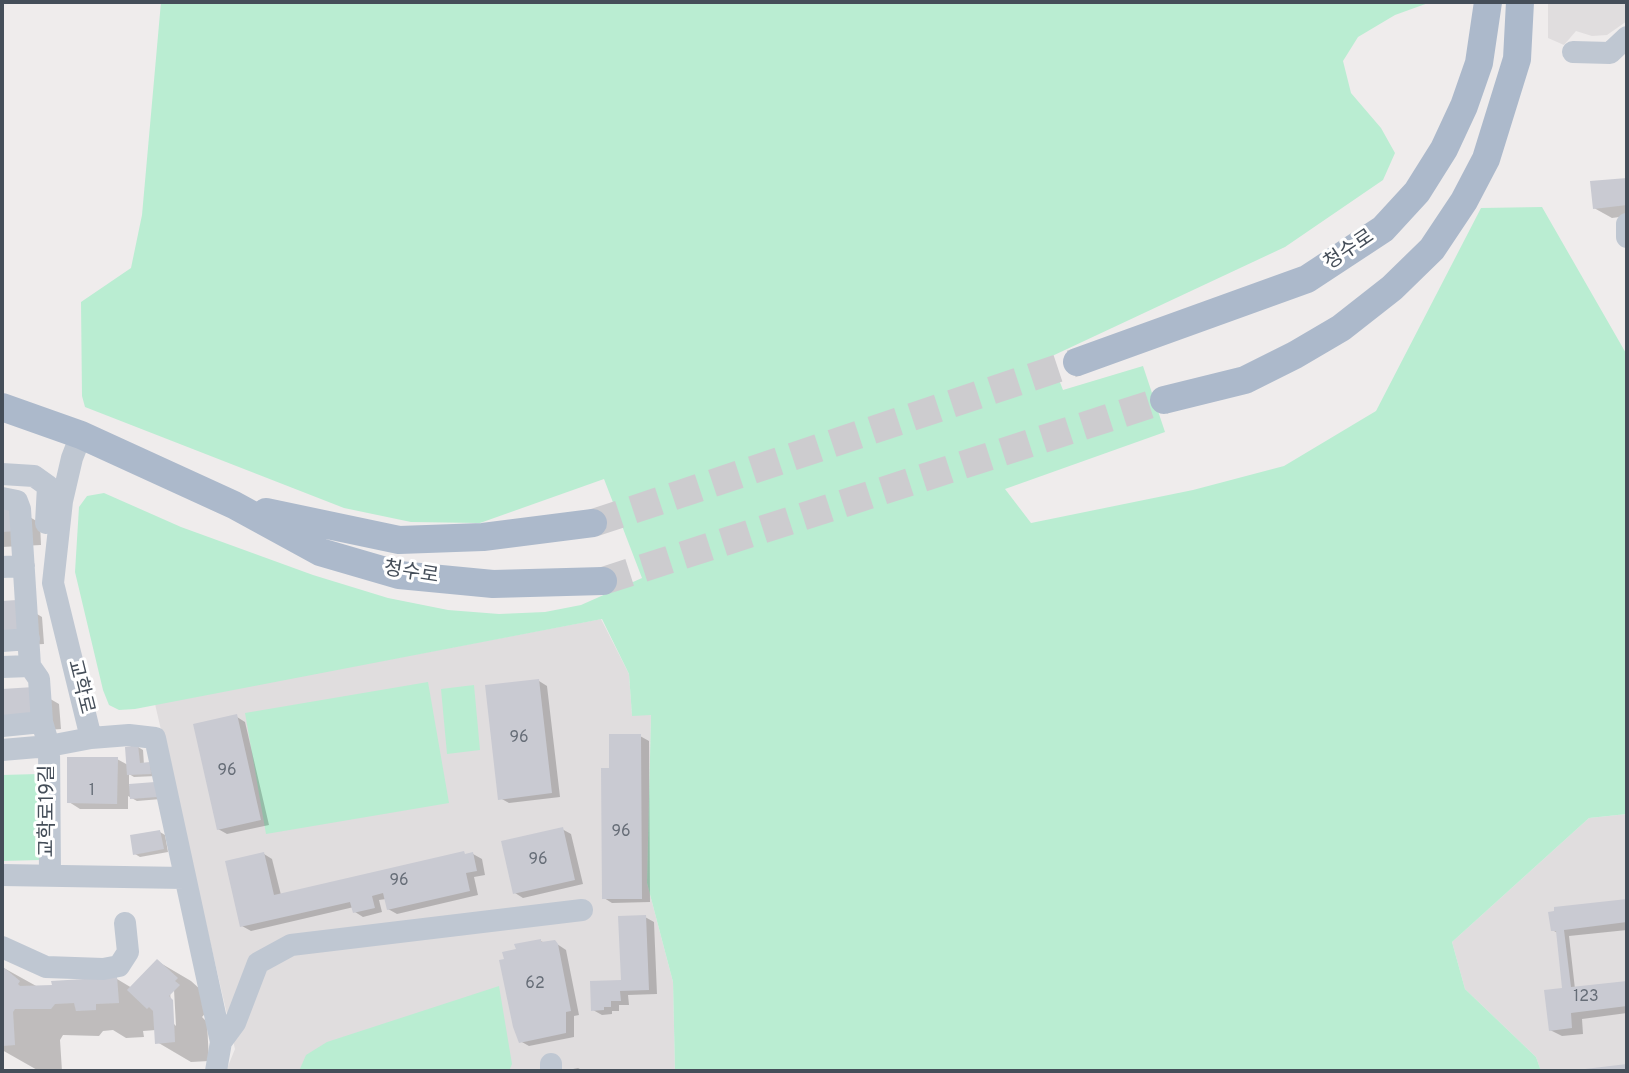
<!DOCTYPE html>
<html>
<head>
<meta charset="utf-8">
<style>
	body { margin:0 }
	#map { position:relative; width:1629px; height:1073px; overflow:hidden; background:#efecec; font-family:Overpass,sans-serif }
	canvas { display:block }
	.frame { position:absolute; inset:0; border:4px solid #454e59; pointer-events:none }
</style>
</head>
<body>
<div id="map">
<canvas width="1629" height="1073"></canvas>
<div class="frame"></div>
</div>
<script>
const ctx = document.querySelector('canvas').getContext('2d');
ctx.lineJoin = 'round';
function fill(path, color) { ctx.fillStyle = color; ctx.fill(path, 'evenodd'); }
const toPath = rows => new Path2D(rows.map(r => 'M' + r).join(''));
function trace(path, color, width, dash) { ctx.strokeStyle = color; ctx.lineWidth = width; ctx.lineCap = dash ? 'butt' : 'round'; ctx.setLineDash(dash || []); ctx.stroke(path); }
function drawText(font, color, halo, rows, align = 'center') {
  ctx.font = font + ' Overpass,"Noto Sans KR",sans-serif'; ctx.lineWidth = 6; ctx.setLineDash([]); ctx.textBaseline = 'middle'; ctx.strokeStyle = halo; ctx.fillStyle = color; for (const [text, x, y, turn = 0] of rows) {
    ctx.save(); ctx.translate(x, y); ctx.rotate((+turn || 0) * Math.PI / 180); ctx.textAlign = isNaN(turn) ? turn : align; if (halo) ctx.strokeText(text, 0, 0); ctx.fillText(text, 0, 0); ctx.restore();
  }
}
fill(toPath([
	[1548,2,1627,2,1627,21,1607,35,1592,36,1576,31,1564,45,1548,38],
	[601,619,629,674,632,715,651,714,647,883,673,982,675,1071,226,1071,235,1049,155,704],
	[1627,814,1627,1071,1541,1071,1536,1057,1465,989,1452,942,1589,818]
]), '#e0ddde');
fill(toPath([
	[161,2,1431,2,1395,15,1358,37,1343,61,1351,93,1381,128,1395,153,1383,180,1285,247,1050,357,1063,390,1143,366,1165,432,1005,489,1031,523,1193,490,1284,466,1376,411,1481,208,1542,207,1627,355,1627,814,1589,818,1452,942,1465,989,1536,1057,1541,1071,675,1071,673,982,647,883,651,715,632,716,629,674,602,619,135,709,119,710,109,705,103,690,75,572,79,507,87,496,104,493,181,527,313,575,388,598,448,610,499,614,545,612,581,605,642,578,604,479,480,523,411,522,344,508,85,407,82,396,81,302,131,268,142,215],
	[428,682,449,803,266,834,245,713],
	[474,685,480,750,447,754,441,689],
	[38,774,40,860,2,861,2,775],
	[499,986,512,1064,509,1071,299,1071,306,1055,327,1042]
]), '#baedd2');
fill(toPath([
	[1627,180,1627,216,1612,218,1594,208],
	[14,508,40,523,41,545,2,547,2,509],
	[17,602,42,617,44,644,2,646,2,603],
	[539,681,547,686,560,797,509,803,500,798],
	[33,689,59,704,61,729,2,733,2,691],
	[237,717,245,722,269,825,227,834,218,829],
	[640,736,649,741,650,902,612,903,604,898,611,770],
	[138,747,143,750,144,765,150,765,156,776,134,777,129,774,129,786,155,784,161,799,137,801,128,796,128,809,80,809,69,802,117,759,128,765],
	[562,829,571,834,583,884,523,898,515,893],
	[160,832,165,835,168,852,140,857,135,854],
	[264,854,272,859,281,895,473,854,482,859,485,875,474,877,478,895,397,914,388,909,386,899,379,900,382,912,363,917,355,912,354,907,251,931,242,926],
	[1627,901,1627,930,1569,936,1575,989,1627,983,1627,1013,1582,1019,1583,1034,1562,1036,1550,1030,1564,990,1558,933,1552,930],
	[645,917,654,922,657,994,628,995,629,1005,619,1005,619,1011,612,1011,612,1014,602,1015,593,1010,623,982],
	[540,941,546,943,554,942,566,950,579,1015,574,1016,574,1037,529,1046,520,1041],
	[157,961,191,981,211,999,212,1006,202,1017,207,1022,209,1061,191,1062,157,1042,156,1030,143,1031,144,1037,126,1038,113,1030,103,1031,99,1036,63,1035,60,1040,62,1071,39,1071,2,1050,2,967,38,987,117,979,132,988],
	[170,990,174,990,176,1026,172,1022],
	[578,1068,584,1071,563,1071]
]), '#0003');
fill(toPath([
	[1627,178,1627,205,1593,209,1590,181],
	[14,506,16,531,2,532,2,507],
	[17,600,19,630,2,631,2,601],
	[539,679,552,793,498,800,485,685],
	[34,687,36,715,2,717,2,689],
	[237,714,261,820,217,830,193,724],
	[609,734,641,734,642,899,602,899,601,768,609,768],
	[138,745,140,763,150,762,151,774,127,775,125,747],
	[67,757,118,757,117,804,67,803],
	[155,782,157,797,130,799,129,784],
	[563,827,575,880,513,894,501,841],
	[160,830,164,849,133,855,130,835],
	[464,851,465,854,473,852,477,871,466,873,470,891,387,910,383,893,372,896,375,908,353,913,350,902,240,927,225,861,264,852,274,895],
	[1627,899,1627,922,1564,930,1571,987,1627,981,1627,1006,1571,1013,1572,1028,1549,1031,1544,990,1562,988,1556,931,1551,931,1548,912,1554,911,1554,907],
	[646,915,649,990,620,991,621,1001,611,1001,611,1007,604,1007,604,1010,591,1011,590,981,621,980,618,916],
	[541,939,541,942,555,940,558,944,571,1011,566,1012,566,1033,519,1043,513,1027,499,960,504,959,502,952,516,949,514,944],
	[157,959,178,978,175,981,180,985,169,996,173,1000,175,1042,155,1044,153,1011,149,1007,147,1009,127,990],
	[2,966,20,981,18,984,20,986,52,985,51,981,117,977,119,1003,96,1004,96,1010,76,1011,74,1003,55,1004,51,1009,15,1009,13,1012,15,1045,2,1046],
	[1627,1064,1627,1071,1585,1071,1585,1069]
]), '#c9cad2');
trace(toPath([
	[593,523,1077,362],
	[603,581,1164,400]
]), '#cdcccf', 28, [28, 14]);
trace(toPath([
	[1573,52,1610,53,1627,37],
	[1627,224,1627,237],
	[81,435,72,458,62,501,53,583,91,738],
	[2,474,34,476,48,486,46,523],
	[2,498,17,501,20,509,30,666,39,679,42,722,49,746,50,875],
	[2,567,24,566],
	[2,641,29,639],
	[2,667,30,666],
	[2,726,42,722],
	[2,750,49,746,91,738,129,735,155,738,221,1042,216,1071],
	[2,875,184,878],
	[2,947,46,967,103,969,119,966,128,952,125,923],
	[221,1042,235,1023,258,963,291,945,582,910],
	[551,1071,551,1064]
]), '#bfc7d2', 22);
trace(toPath([
	[1077,362,1307,279,1383,229,1417,192,1444,149,1464,106,1479,63,1488,2],
	[1164,400,1245,380,1295,355,1341,328,1392,288,1432,249,1464,201,1486,159,1517,59,1520,2],
	[2,407,81,435,234,505,320,552,399,575,493,584,603,581],
	[266,512,399,540,483,537,593,523]
]), '#acb9cb', 28);
drawText('16px', '#666d77', null, [
	["96",519,739],
	["96",227,772],
	["1",92,792],
	["96",621,833],
	["96",538,861],
	["96",399,882],
	["62",535,985],
	["123",1586,998]
]);
drawText('20px', '#454e59', '#fff', [
	["청수로",1350,251,-34],
	["청수로",411,574,9],
	["교학로",79,687,76],
	["교학로19길",49,811,-90]
]);
</script>
</body>
</html>
